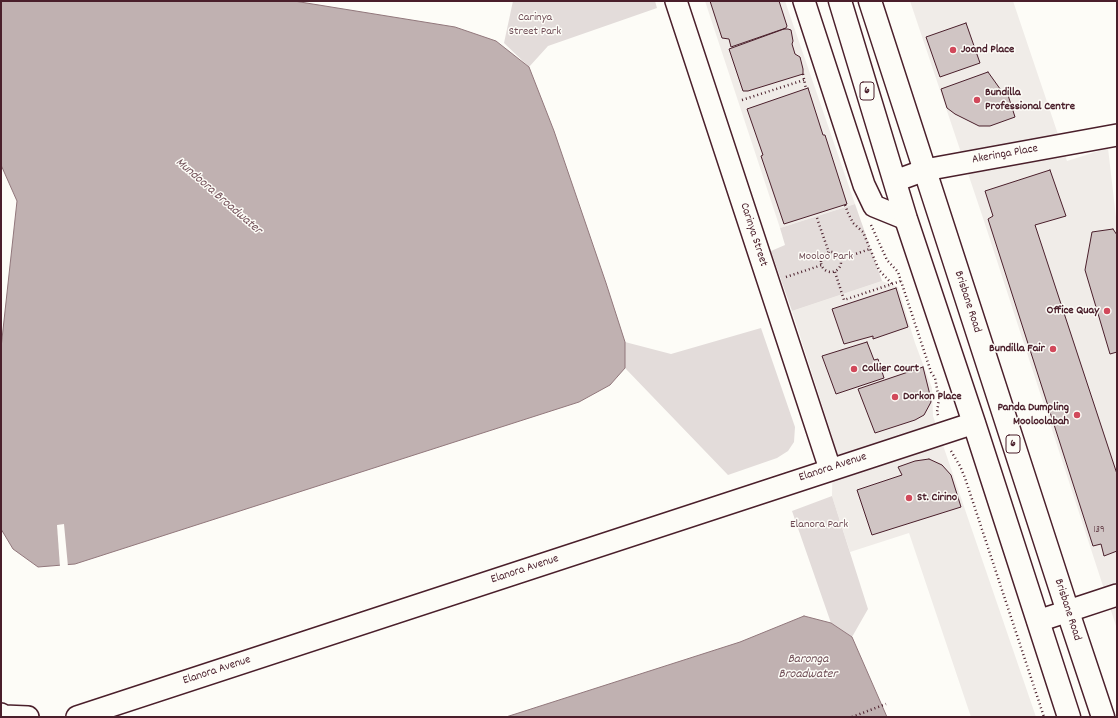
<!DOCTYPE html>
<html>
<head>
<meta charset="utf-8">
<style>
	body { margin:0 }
	#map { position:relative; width:1118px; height:718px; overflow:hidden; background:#fdfcf7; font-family:Dekko,sans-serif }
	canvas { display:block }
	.frame { position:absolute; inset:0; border:2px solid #4a1f2b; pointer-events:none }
</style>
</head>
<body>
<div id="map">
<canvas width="1118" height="718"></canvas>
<div class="frame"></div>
</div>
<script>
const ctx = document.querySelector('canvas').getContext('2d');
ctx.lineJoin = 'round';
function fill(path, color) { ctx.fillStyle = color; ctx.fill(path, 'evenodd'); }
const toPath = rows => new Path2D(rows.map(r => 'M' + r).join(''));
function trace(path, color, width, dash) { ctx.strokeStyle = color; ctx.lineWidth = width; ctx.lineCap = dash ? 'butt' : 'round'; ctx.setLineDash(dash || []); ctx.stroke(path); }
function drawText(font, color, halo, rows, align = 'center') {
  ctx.font = font + ' Dekko,sans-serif'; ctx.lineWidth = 3; ctx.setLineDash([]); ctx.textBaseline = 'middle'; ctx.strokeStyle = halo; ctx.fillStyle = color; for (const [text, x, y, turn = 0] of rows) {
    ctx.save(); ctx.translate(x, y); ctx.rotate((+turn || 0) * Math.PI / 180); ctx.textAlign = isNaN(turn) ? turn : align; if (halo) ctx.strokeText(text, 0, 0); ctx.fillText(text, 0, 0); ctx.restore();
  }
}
fill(toPath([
	[705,1,785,1,855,204,780,228],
	[910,1,1013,1,1067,161,1108,148,1117,226,1117,629,984,221],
	[882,281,898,287,915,343,932,388,933,416,1036,717,971,717,909,533,850,552,832,496,833,439,792,311]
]), '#f0ece8');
fill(toPath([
	[513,1,655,1,657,8,548,46,529,67,504,43],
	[855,204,882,281,792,311,771,251,785,245,780,228],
	[761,328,795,427,794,442,788,451,777,458,728,475,625,368,625,342,671,354],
	[832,496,868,609,852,637,831,623,792,511]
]), '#e3dcda');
const water = toPath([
	[1,1,294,1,455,27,496,41,529,67,554,131,606,283,625,342,625,368,610,385,579,402,75,564,38,567,13,549,1,529,1,348,17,201,1,165,1,1],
	[804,616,831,623,852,637,887,717,506,717,740,642,804,616]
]);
fill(water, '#c0b1b1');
trace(water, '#91777b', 1);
fill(toPath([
	[64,524,68,567,60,567,57,525]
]), '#fdfcf7');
const building = toPath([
	[710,1,779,1,787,26,786,28,731,47,729,39,722,38,710,1],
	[966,23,980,63,940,77,926,37,966,23],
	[784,29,788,29,791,30,793,41,792,44,795,54,800,57,803,69,803,74,748,91,743,91,729,49,784,29],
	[988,72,1003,93,1007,92,1015,117,990,126,979,126,955,114,947,108,941,89,988,72],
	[808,88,823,135,825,135,847,204,784,224,761,156,763,155,747,109,808,88],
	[1050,170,1066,216,1035,225,1117,474,1117,551,1104,556,1101,544,1093,546,988,219,993,216,985,191,1050,170],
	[1113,229,1117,235,1117,352,1110,354,1085,270,1092,232,1113,229],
	[896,288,908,327,873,339,873,336,844,344,832,309,896,288],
	[867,342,874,360,878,359,884,378,836,394,822,356,867,342],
	[923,367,929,391,931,402,924,415,915,420,875,433,858,389,923,367],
	[929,459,942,465,951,475,961,507,872,535,857,490,902,475,898,467,915,461,929,459]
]);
fill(building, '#d0c5c4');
trace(building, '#4a1f2b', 1);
const minor = toPath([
	[676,1,830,469],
	[804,1,864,185,874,206,906,219],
	[895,181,925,170,1117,135],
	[1038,621,1117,595],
	[1,714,4,716,28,717],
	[77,717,974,423]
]);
const major = toPath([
	[840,1,906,219,974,423,1069,717],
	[870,1,1068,612,1103,717]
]);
trace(minor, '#4a1f2b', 24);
trace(major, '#4a1f2b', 25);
trace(toPath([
	[803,74,806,89],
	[742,100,804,80],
	[845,205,848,213,853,223,863,232,879,270,892,284],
	[817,218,829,253],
	[871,225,887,260,898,272,931,372,935,378,939,399,937,412,938,415],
	'821 262a10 10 0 1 1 20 0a10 10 0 1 1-20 0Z',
	[841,259,870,249],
	[835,272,844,300,901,281],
	[786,277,822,265],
	[951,451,960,466,965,478,1044,717],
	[852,717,886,704]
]), '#4a1f2b', 2.5, [1, 3]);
trace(minor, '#fdfcf7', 21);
trace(major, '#fdfcf7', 22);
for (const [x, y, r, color] of [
	[953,50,4,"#d1495b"],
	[977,100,4,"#d1495b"],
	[1107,311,4,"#d1495b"],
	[1053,349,4,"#d1495b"],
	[854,369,4,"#d1495b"],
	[895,397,4,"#d1495b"],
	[1077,415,4,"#d1495b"],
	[909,498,4,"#d1495b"]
]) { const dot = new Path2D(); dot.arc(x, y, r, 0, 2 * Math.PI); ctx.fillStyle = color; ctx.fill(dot); trace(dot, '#fdfcf7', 1.5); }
drawText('10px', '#6c4851', null, [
	["139",1099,531]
]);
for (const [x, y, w] of [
	[867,91,14],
	[1013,444,14]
]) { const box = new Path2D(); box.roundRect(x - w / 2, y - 9, w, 18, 3); ctx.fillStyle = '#fdfcf7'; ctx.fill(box); trace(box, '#4a1f2b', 1); }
drawText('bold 11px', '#4a1f2b', null, [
	["6",867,91],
	["6",1013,444]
]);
drawText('12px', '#704e57', '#fdfcf7', [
	["Carinya",535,18],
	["Street Park",535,32],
	["Mooloo Park",826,257],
	["Elanora Park",819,525]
]);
drawText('bold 12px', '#4a1f2b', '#fdfcf7', [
	["Joand Place",961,50],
	["Bundilla",985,93],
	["Professional Centre",985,107],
	["Office Quay",1099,311,"right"],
	["Bundilla Fair",1045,349,"right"],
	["Collier Court",862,369],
	["Dorkon Place",903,397],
	["Panda Dumpling",1069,408,"right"],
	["Mooloolabah",1069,422,"right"],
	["St. Cirino",917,498]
], 'left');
drawText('12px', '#4a1f2b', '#fdfcf7', [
	["Akeringa Place",1005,155,-10],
	["Carinya Street",753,235,72],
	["Brisbane Road",967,302,72],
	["Elanora Avenue",833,468,-18],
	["Elanora Avenue",525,570,-18],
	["Brisbane Road",1067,610,72],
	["Elanora Avenue",217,671,-18]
]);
drawText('italic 13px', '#73525a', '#fdfcf7', [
	["Mundoora Broadwater",218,197,41],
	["Baronga",808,660],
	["Broadwater",808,675]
]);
</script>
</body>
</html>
